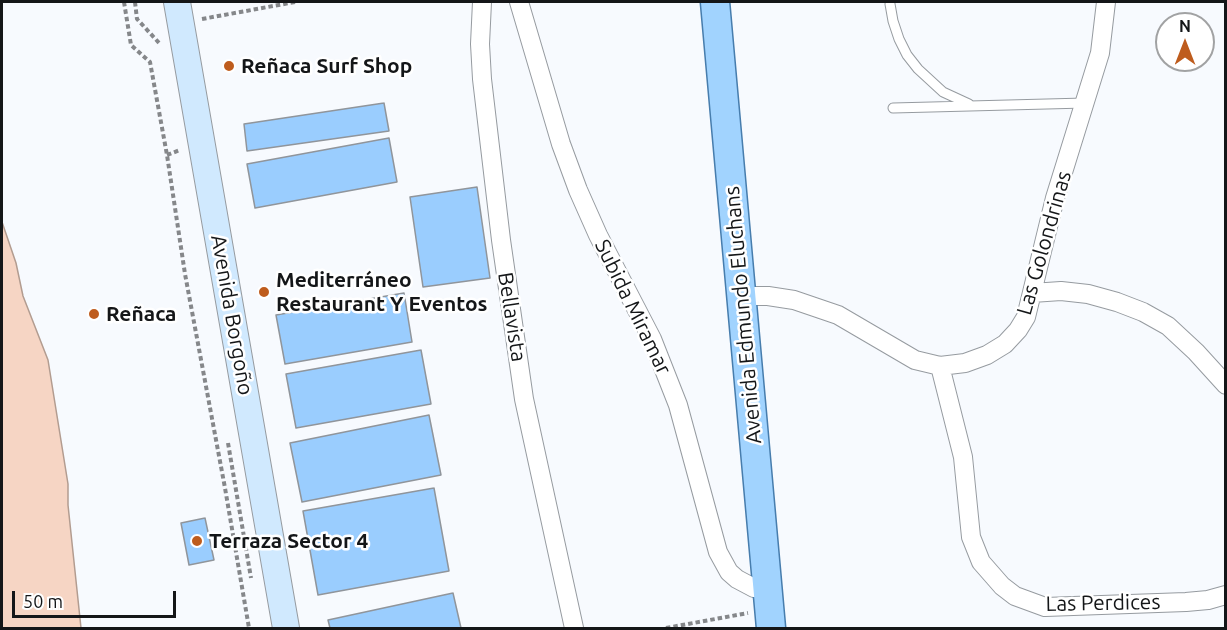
<!DOCTYPE html>
<html>
<head>
<meta charset="utf-8">
<style>
	body { margin:0 }
	#map { position:relative; width:1227px; height:630px; overflow:hidden; background:#f7fafe; font-family:Ubuntu,sans-serif }
	canvas { display:block }
	.frame { position:absolute; inset:0; border:3px solid #141618; pointer-events:none }
	.north { position:absolute; left:1155px; top:12px; width:60px; height:60px; box-sizing:border-box; background:#fff; border:2px solid #a1a2a3; border-radius:50%; rotate:0deg; font-size:16px; font-weight:700; line-height:24px; text-align:center; color:#141618 }
	.north::after { content:''; display:block; margin:auto; width:21px; height:27px; background:#be5c1d; clip-path:polygon(50% 0,100% 100%,50% 72%,0 100%) }
	.scale { position:absolute; left:12px; top:591px; width:164px; height:27px; box-sizing:border-box; border:3px solid #141618; border-top:0; padding-left:8px; font-size:18px; line-height:21px; white-space:nowrap; color:#141618; -webkit-text-stroke:4px #fff; paint-order:stroke }
</style>
</head>
<body>
<div id="map">
<canvas width="1227" height="630"></canvas>
<div class="frame"></div>
<div class="north">N</div>
<div class="scale">50 m</div>
</div>
<script>
const ctx = document.querySelector('canvas').getContext('2d');
ctx.lineJoin = 'round';
function fill(path, color) { ctx.fillStyle = color; ctx.fill(path, 'evenodd'); }
const toPath = rows => new Path2D(rows.map(r => 'M' + r).join(''));
function trace(path, color, width, dash) { ctx.strokeStyle = color; ctx.lineWidth = width; ctx.lineCap = dash ? 'butt' : 'round'; ctx.setLineDash(dash || []); ctx.stroke(path); }
function drawText(font, color, halo, rows, align = 'center') {
  ctx.font = font + ' Ubuntu,sans-serif'; ctx.lineWidth = 5; ctx.setLineDash([]); ctx.textBaseline = 'middle'; ctx.strokeStyle = halo; ctx.fillStyle = color; for (const [text, x, y, turn = 0] of rows) {
    ctx.save(); ctx.translate(x, y); ctx.rotate((+turn || 0) * Math.PI / 180); ctx.textAlign = isNaN(turn) ? turn : align; if (halo) ctx.strokeText(text, 0, 0); ctx.fillText(text, 0, 0); ctx.restore();
  }
}
const water = toPath([
	[2,222,16,263,23,296,48,360,68,484,68,505,81,628,2,628,2,222]
]);
fill(water, '#f6d5c4');
trace(water, '#b29c90', 1.5);
const building = toPath([
	[384,103,389,131,247,151,244,124,384,103],
	[389,138,397,182,255,208,247,164,389,138],
	[477,187,490,278,423,287,410,197,477,187],
	[404,293,412,342,285,364,276,315,404,293],
	[421,350,431,404,296,428,286,374,421,350],
	[429,415,441,475,302,502,290,443,429,415],
	[434,488,449,571,318,595,303,511,434,488],
	[205,518,214,560,189,565,181,523,205,518],
	[453,593,461,628,330,628,328,620,453,593]
]);
fill(building, '#9acdfe');
trace(building, '#90959b', 1.5);
const service = toPath([
	[890,4,893,21,899,39,907,55,918,69,943,92,969,104],
	[893,108,1085,103]
]);
const minor = toPath([
	[482,2,480,44,482,79,501,240,524,399,574,628],
	[519,2,561,144,578,190,598,235,652,339,678,405,718,552,729,572,737,579,754,588,767,589],
	[1032,293,1061,291,1088,294,1117,302,1143,312,1168,326,1196,352,1226,385],
	[741,296,768,296,794,300,838,315,915,360,940,366,965,363,987,355,1005,344,1018,330,1026,317,1055,198,1100,53,1106,2],
	[940,366,963,457,971,537,981,562,1002,586,1015,596,1045,607,1186,602,1208,600,1226,595]
]);
const secondary = toPath([
	[177,2,286,628]
]);
const primary = toPath([
	[715,2,771,628]
]);
trace(service, '#969ba0', 11);
trace(minor, '#969ba0', 20);
trace(secondary, '#969ba0', 28);
trace(primary, '#477dad', 31);
trace(toPath([
	[124,2,131,45,150,62,167,155,185,274,225,488,249,628],
	[135,2,137,19,161,45],
	[202,19,295,2],
	[167,155,180,150],
	[228,443,251,578],
	[666,628,748,613]
]), '#85878a', 4, [4.5, 3]);
trace(service, '#fff', 9);
trace(minor, '#fff', 18);
trace(secondary, '#d0e9fe', 26);
trace(primary, '#a1d3fe', 28);
for (const [x, y, r, color] of [
	[229,66,6,"#be5c1d"],
	[264,292,6,"#be5c1d"],
	[94,314,6,"#be5c1d"],
	[197,541,6,"#be5c1d"]
]) { const dot = new Path2D(); dot.arc(x, y, r, 0, 2 * Math.PI); ctx.fillStyle = color; ctx.fill(dot); trace(dot, '#fff', 2); }
drawText('bold 21px', '#141618', '#fff', [
	["Reñaca Surf Shop",241,66],
	["Mediterráneo",276,280],
	["Restaurant Y Eventos",276,304],
	["Reñaca",106,314],
	["Terraza Sector 4",209,541]
], 'left');
drawText('21px', '#141618', '#fff', [
	["Las Golondrinas",1044,243,-74],
	["Subida Miramar",633,307,64],
	["Avenida Borgoño",232,315,80],
	["Avenida Edmundo Eluchans",743,315,-95],
	["Bellavista",512,317,81],
	["Las Perdices",1103,603,-1]
]);
</script>
</body>
</html>
